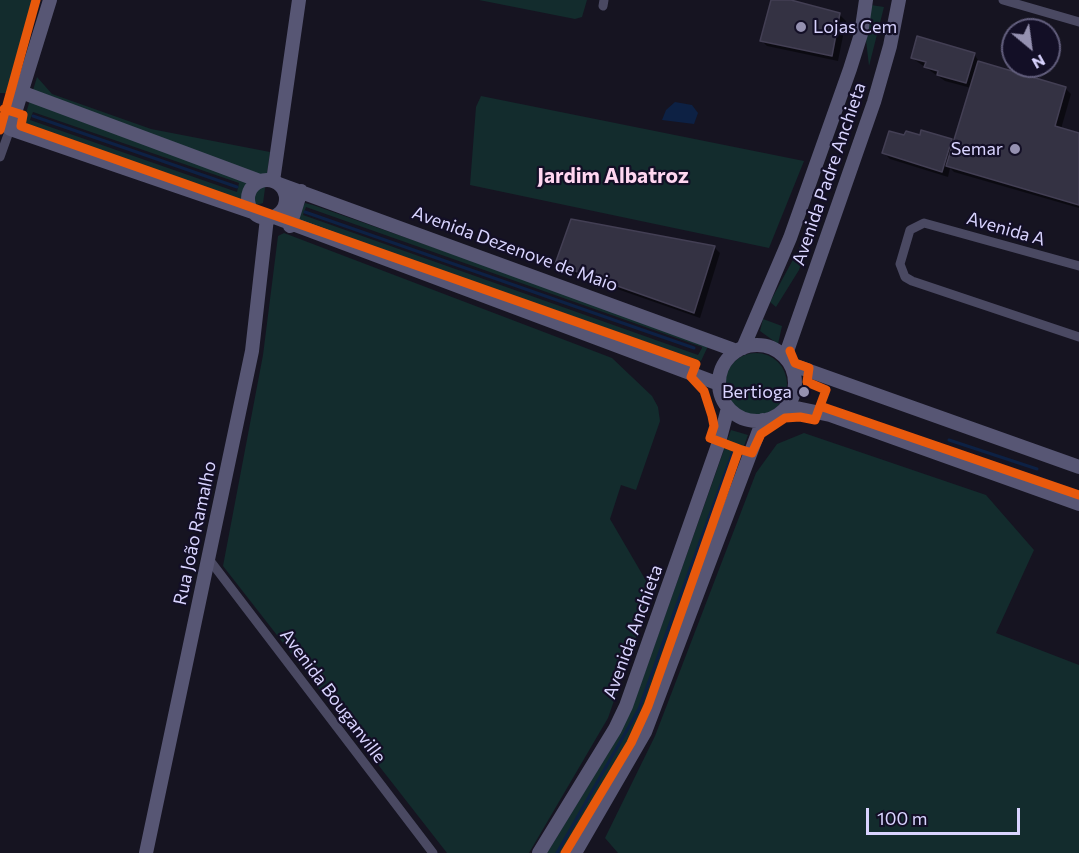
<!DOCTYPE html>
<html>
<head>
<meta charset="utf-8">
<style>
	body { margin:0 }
	#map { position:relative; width:1079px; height:853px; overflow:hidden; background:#161421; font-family:Commissioner,sans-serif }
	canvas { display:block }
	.north { position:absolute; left:1001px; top:18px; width:60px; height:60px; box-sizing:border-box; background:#130f26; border:2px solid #625e7d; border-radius:50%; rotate:151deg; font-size:16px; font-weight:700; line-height:24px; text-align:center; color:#d9d4ff }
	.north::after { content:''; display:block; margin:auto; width:21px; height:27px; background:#9591b1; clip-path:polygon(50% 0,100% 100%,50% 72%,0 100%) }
	.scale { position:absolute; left:866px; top:808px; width:154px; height:27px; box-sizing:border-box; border:3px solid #d9d4ff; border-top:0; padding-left:8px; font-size:18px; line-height:21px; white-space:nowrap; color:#d9d4ff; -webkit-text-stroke:4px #130f26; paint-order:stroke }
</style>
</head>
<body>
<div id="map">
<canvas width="1079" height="853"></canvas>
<div class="north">N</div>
<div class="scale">100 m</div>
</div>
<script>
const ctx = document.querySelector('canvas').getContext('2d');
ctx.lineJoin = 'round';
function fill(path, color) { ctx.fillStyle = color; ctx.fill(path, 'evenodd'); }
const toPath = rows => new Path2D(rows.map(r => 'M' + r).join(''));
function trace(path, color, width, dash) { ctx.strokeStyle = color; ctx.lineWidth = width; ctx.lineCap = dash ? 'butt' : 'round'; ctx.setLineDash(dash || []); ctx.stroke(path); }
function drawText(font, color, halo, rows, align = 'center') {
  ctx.font = font + ' Commissioner,sans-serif'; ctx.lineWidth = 4.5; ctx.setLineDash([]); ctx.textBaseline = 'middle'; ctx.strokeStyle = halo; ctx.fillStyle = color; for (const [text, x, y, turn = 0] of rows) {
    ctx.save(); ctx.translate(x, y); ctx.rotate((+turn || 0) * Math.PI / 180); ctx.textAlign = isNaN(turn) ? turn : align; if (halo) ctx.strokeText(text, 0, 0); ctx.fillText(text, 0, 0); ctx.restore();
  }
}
fill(toPath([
	[0,0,32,0,6,93,0,93],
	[479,0,587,0,582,17,575,19],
	[871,5,884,7,869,66,866,40],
	[37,77,52,94,151,129,270,152,263,203,257,205,246,203,28,126,23,123],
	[33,112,239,183,237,192,30,120],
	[481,96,804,161,769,248,470,185,476,107],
	[305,203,313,205,709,344,701,361,307,224,300,221,297,216],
	[306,207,702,347,702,348,698,355,303,215],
	[808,232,810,235,799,270,776,307,770,302],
	[284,233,612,358,652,396,658,407,660,421,636,490,621,485,610,519,652,591,608,718,529,853,447,853,223,566,263,355,278,236],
	[763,319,782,326,778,344,760,331],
	'725 384a31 31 0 1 1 62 0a31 31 0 1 1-62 0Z',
	[731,430,748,435,652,701,632,745,566,853,547,853,608,753,635,700],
	[804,433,986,495,1034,550,996,633,1079,665,1079,853,618,853,605,838,655,736,756,473,777,444]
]), '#132c2d');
fill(toPath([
	[675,102,692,105,698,113,694,124,662,120,666,110]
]), '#0d2144');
fill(toPath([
	[773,0,785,0,840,15,846,21,838,61,767,46,761,40],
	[974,54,980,63,1065,88,1071,94,1061,129,1079,134,1079,208,954,172,950,168,948,177,890,159,884,153,905,137,951,140,955,144,971,88,945,81,912,58],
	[714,247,720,253,700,318,563,270,556,264]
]), '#0007');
trace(toPath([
	[33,116,237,187],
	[305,212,694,348],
	[949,440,1037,469],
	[557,853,639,709,734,449]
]), '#0d2144', 3);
const building = toPath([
	[771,0,791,0,840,13,832,56,760,41,771,0],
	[917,36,975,53,966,83,937,75,938,71,924,67,926,62,911,58,917,36],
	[978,61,1066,87,1055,126,1079,133,1079,205,946,166,978,61],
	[921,130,952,139,942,172,882,153,889,131,904,135,906,131,920,135,921,130],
	[571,219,715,246,694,313,555,264,571,219]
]);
fill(building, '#343243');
trace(building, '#433f54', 1.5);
trace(toPath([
	[1003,0,1079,22],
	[603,6,604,0],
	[0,157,10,129],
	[1079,266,924,223,910,230,900,264,905,277,912,281,1079,337],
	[208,558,433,853]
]), '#4a4962', 9);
trace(toPath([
	[50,0,10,129,255,213],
	[21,92,260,181],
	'248 199a19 19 0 1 1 38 0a19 19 0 1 1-38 0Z',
	[273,181,299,0],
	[279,184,737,351],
	[274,217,719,384],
	[290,226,301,191],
	'719 383a38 38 0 1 1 76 0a38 38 0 1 1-76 0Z',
	[743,348,790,238,850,69,861,34,866,0],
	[785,357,874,102,890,46,899,0],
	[790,364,1079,467],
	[787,406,830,415,1079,504],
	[146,853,252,351,267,218],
	[539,853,615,729,626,706,719,442,728,408],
	[575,853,645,732,763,420]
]), '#575674', 14);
trace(toPath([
	[4,109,23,115,21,126,696,364,691,377,704,391,712,416,714,426,710,438,739,449],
	[0,130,36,0],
	[790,351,795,363,809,368,807,382,826,390,820,406,1079,495],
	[565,853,631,743,648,706,739,449,752,453,761,434,785,418,800,417,815,420,820,406]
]), '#e8590c', 9);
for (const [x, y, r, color] of [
	[801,27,6,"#9591b1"],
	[1015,149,6,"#9591b1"],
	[804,392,6,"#9591b1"]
]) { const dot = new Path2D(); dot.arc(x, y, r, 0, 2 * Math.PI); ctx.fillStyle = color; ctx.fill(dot); trace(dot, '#130f26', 2); }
drawText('18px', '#d9d4ff', '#130f26', [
	["Lojas Cem",813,27,"left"],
	["Semar",1003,149],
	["Bertioga",792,392]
], 'right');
drawText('18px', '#d9d4ff', '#130f26', [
	["Avenida Padre Anchieta",829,174,-71],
	["Avenida A",1006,229,16],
	["Avenida Dezenove de Maio",515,249,20],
	["Rua João Ramalho",195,533,-78],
	["Avenida Anchieta",633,632,-70],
	["Avenida Bouganville",333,696,53]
]);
drawText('bold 21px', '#ffd6f0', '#130f26', [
	["Jardim Albatroz",613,176]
]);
</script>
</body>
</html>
